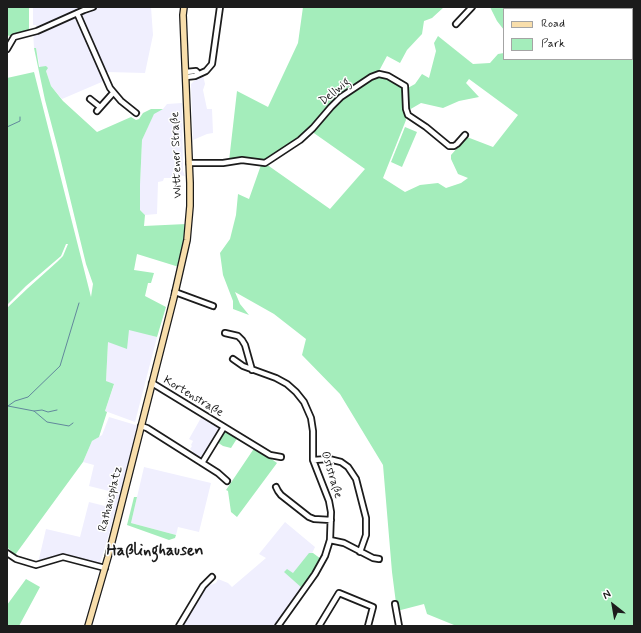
<!DOCTYPE html>
<html>
<head>
<meta charset="utf-8">
<style>
	body { margin:0 }
	#map { position:relative; width:641px; height:633px; overflow:hidden; background:#fff; font-family:Mynerve,sans-serif }
	canvas { display:block }
	.frame { position:absolute; inset:0; border:8px solid #1c1c1c; pointer-events:none }
	.legend { position:absolute; left:503px; top:8px; width:130px; height:52px; box-sizing:border-box; background:#fff; border:1px solid #a4a4a4; margin:0; padding:5px 7px; list-style:none; font-size:12px; color:#1c1c1c }
	.legend li { display:flex; align-items:center; gap:8px; height:20px }
	.legend b { width:20px; border:1px solid #a4a4a4 }
	.north { position:absolute; left:593px; top:585px; width:40px; height:40px; -webkit-text-stroke:3px #fff; paint-order:stroke; rotate:329deg; font-size:11px; font-weight:700; line-height:16px; text-align:center; color:#1c1c1c }
	.north::after { content:''; display:block; margin:auto; width:14px; height:18px; background:#1c1c1c; clip-path:polygon(50% 0,100% 100%,50% 72%,0 100%) }
</style>
</head>
<body>
<div id="map">
<canvas width="641" height="633"></canvas>
<div class="frame"></div>
<ul class="legend">
<li><b style="height:5px;background:#f8deab"></b>Road</li>
<li><b style="height:11px;background:#a4edbb"></b>Park</li>
</ul>
<div class="north">N</div>
</div>
<script>
const ctx = document.querySelector('canvas').getContext('2d');
ctx.lineJoin = 'round';
function paint(path, color) {
  ctx.fillStyle = color;
  ctx.fill(path, 'evenodd');
}
function shape(rows) {
  const path = new Path2D();
  for (const r of rows) {
    path.moveTo(r[0], r[1]);
    for (let i = 2; i < r.length; i += 2) path.lineTo(r[i], r[i + 1]);
  }
  return path;
}
function strokePath(path, color, width, dash) {
  ctx.strokeStyle = color;
  ctx.lineWidth = width;
  ctx.lineCap = dash ? 'butt' : 'round';
  ctx.setLineDash(dash || []);
  ctx.stroke(path);
}
function write(font, color, halo, rows, align = 'center') {
  ctx.font = font + ' Mynerve,sans-serif';
  ctx.lineWidth = 3;
  ctx.setLineDash([]);
  ctx.textBaseline = 'middle';
  ctx.strokeStyle = halo;
  ctx.fillStyle = color;
  for (const [text, x, y, turn = 0] of rows) {
    ctx.save();
    ctx.translate(x, y);
    ctx.rotate((+turn || 0) * Math.PI / 180);
    ctx.textAlign = isNaN(turn) ? turn : align;
    if (halo) ctx.strokeText(text, 0, 0);
    ctx.fillText(text, 0, 0);
    ctx.restore();
  }
}
paint(shape([
	[33,7,151,7,153,35,145,73,107,72,101,75,104,81,62,99,51,86,46,71,46,66,40,68,36,48,34,48,33,31,37,28,36,25,33,25],
	[203,75,205,84,203,90,207,109,212,109,213,133,207,134,193,140,191,84,194,81],
	[182,103,183,171,185,176,174,175,174,178,164,178,163,181,158,182,157,214,145,215,140,210,140,185,142,140,154,113,163,109,167,104],
	[129,329,157,337,135,422,105,411,114,385,106,381,108,342],
	[202,416,207,421,208,420,221,428,201,459,191,453,193,451,190,449,192,446,191,445,193,441,189,439],
	[109,417,139,426,127,472,100,564,64,555,38,563,46,529,80,537,89,502,105,506,109,491,89,486,94,465,83,462,92,441,102,435],
	[144,467,211,483,199,532,178,527,176,535,131,523],
	[285,522,315,547,307,564,315,571,274,626,182,626,205,587,216,583,218,579,228,583,232,587,266,558,259,554]
]), '#f0effe');
paint(shape([
	[7,7,29,7,29,30,28,31,12,37,7,35],
	[303,7,444,7,432,18,424,21,422,34,407,50,400,63,387,56,379,71,373,74,334,102,313,125,297,140,264,161,241,159,229,161,237,91,268,107,298,43],
	[490,7,634,7,634,626,453,626,454,625,427,614,424,604,397,611,392,572,383,465,340,394,302,355,306,339,274,314,235,292,240,304,249,315,233,309,233,301,223,275,220,253,230,239,236,215,238,194,249,199,261,165,266,164,330,209,365,169,311,131,337,102,379,74,387,76,402,86,406,120,383,178,405,192,420,185,438,183,446,188,461,183,468,178,458,174,451,159,451,155,467,137,493,147,518,115,469,79,466,83,479,97,459,101,443,108,421,103,409,110,406,89,415,84,422,74,429,78,436,51,434,43,438,36,473,64,490,63,498,54,504,53,504,59,632,59,632,9,504,9,504,30,497,21],
	[34,48,36,48,39,67,46,66,48,68,46,71,51,86,63,101,97,132,131,117,136,120,139,119,143,113,151,109,163,109,154,114,142,140,140,185,140,210,145,215,144,226,186,224,179,267,137,254,134,270,154,273,151,283,148,283,145,296,166,307,157,337,129,330,127,349,108,342,106,381,114,384,105,411,107,412,99,437,92,441,83,462,15,555,7,547,7,308,28,288,57,262,63,256,68,244,66,244,61,256,26,286,7,305,7,78,34,72,91,297,93,284,86,264,58,149,45,100],
	[405,127,417,132,402,167,391,162],
	[225,430,238,437,231,448,223,446,217,442],
	[255,447,277,463,237,517,231,512,228,491,226,490],
	[134,497,137,497,131,523,176,535,175,538,169,540,127,525],
	[309,553,313,553,321,559,302,588,284,572,287,569,293,573],
	[26,579,40,587,19,626,7,626,7,605]
]), '#a4edbb');
strokePath(shape([
	[7,127,20,121,20,117],
	[8,406,15,401,28,397,60,366,79,303],
	[7,407,8,406,34,411,47,422,69,426,73,423],
	[34,411,42,410,48,412,57,410]
]), '#62889c', 1);
const minor = shape([
	[77,13,110,88,121,101,136,113],
	[456,24,472,7],
	[7,49,14,37,37,31,84,10,93,7],
	[186,72,196,71,199,74],
	[186,77,195,76,206,71,212,64,220,7],
	[90,99,100,107],
	[97,111,113,93],
	[189,163,223,163,242,160,265,163,300,140,313,128,331,107,341,97,371,77,379,74,388,76,405,86,406,109,408,115,426,127,449,146,454,146,457,144,465,135],
	[175,292,213,306],
	[225,333,238,336,242,340,245,345,252,370],
	[233,359,243,366,276,378,287,384,296,392,304,402,311,418,313,431,313,460,329,501,331,512,330,540,325,556,315,574,278,626],
	[152,383,270,455,281,457],
	[141,426,147,428,218,473,227,481],
	[313,460,329,459,341,462,348,467,356,479,366,518,366,535,360,552],
	[202,463,224,427],
	[276,487,278,491,281,495,309,517,314,519,331,520],
	[330,540,344,543,373,558,379,559],
	[7,553,16,559,36,565,63,557,105,568],
	[395,604,399,626],
	[179,626,203,586,212,577],
	[319,626,339,593,373,607,368,626]
]);
const major = shape([
	[88,626,108,557,174,297,187,240,190,206,190,183,183,15,184,7]
]);
strokePath(minor, '#1c1c1c', 8);
strokePath(major, '#1c1c1c', 8);
strokePath(minor, '#fff', 4.5);
strokePath(major, '#f8deab', 5.5);
write('12px', '#1c1c1c', '#fff', [
	["Dellwig",335,92,-40],
	["Wittener Straße",177,155,-92],
	["Kortenstraße",193,397,31],
	["Oststraße",331,475,73],
	["Rathausplatz",111,499,-76]
]);
write('bold 16px', '#1c1c1c', '#fff', [
	["Haßlinghausen",155,552]
]);
</script>
</body>
</html>
